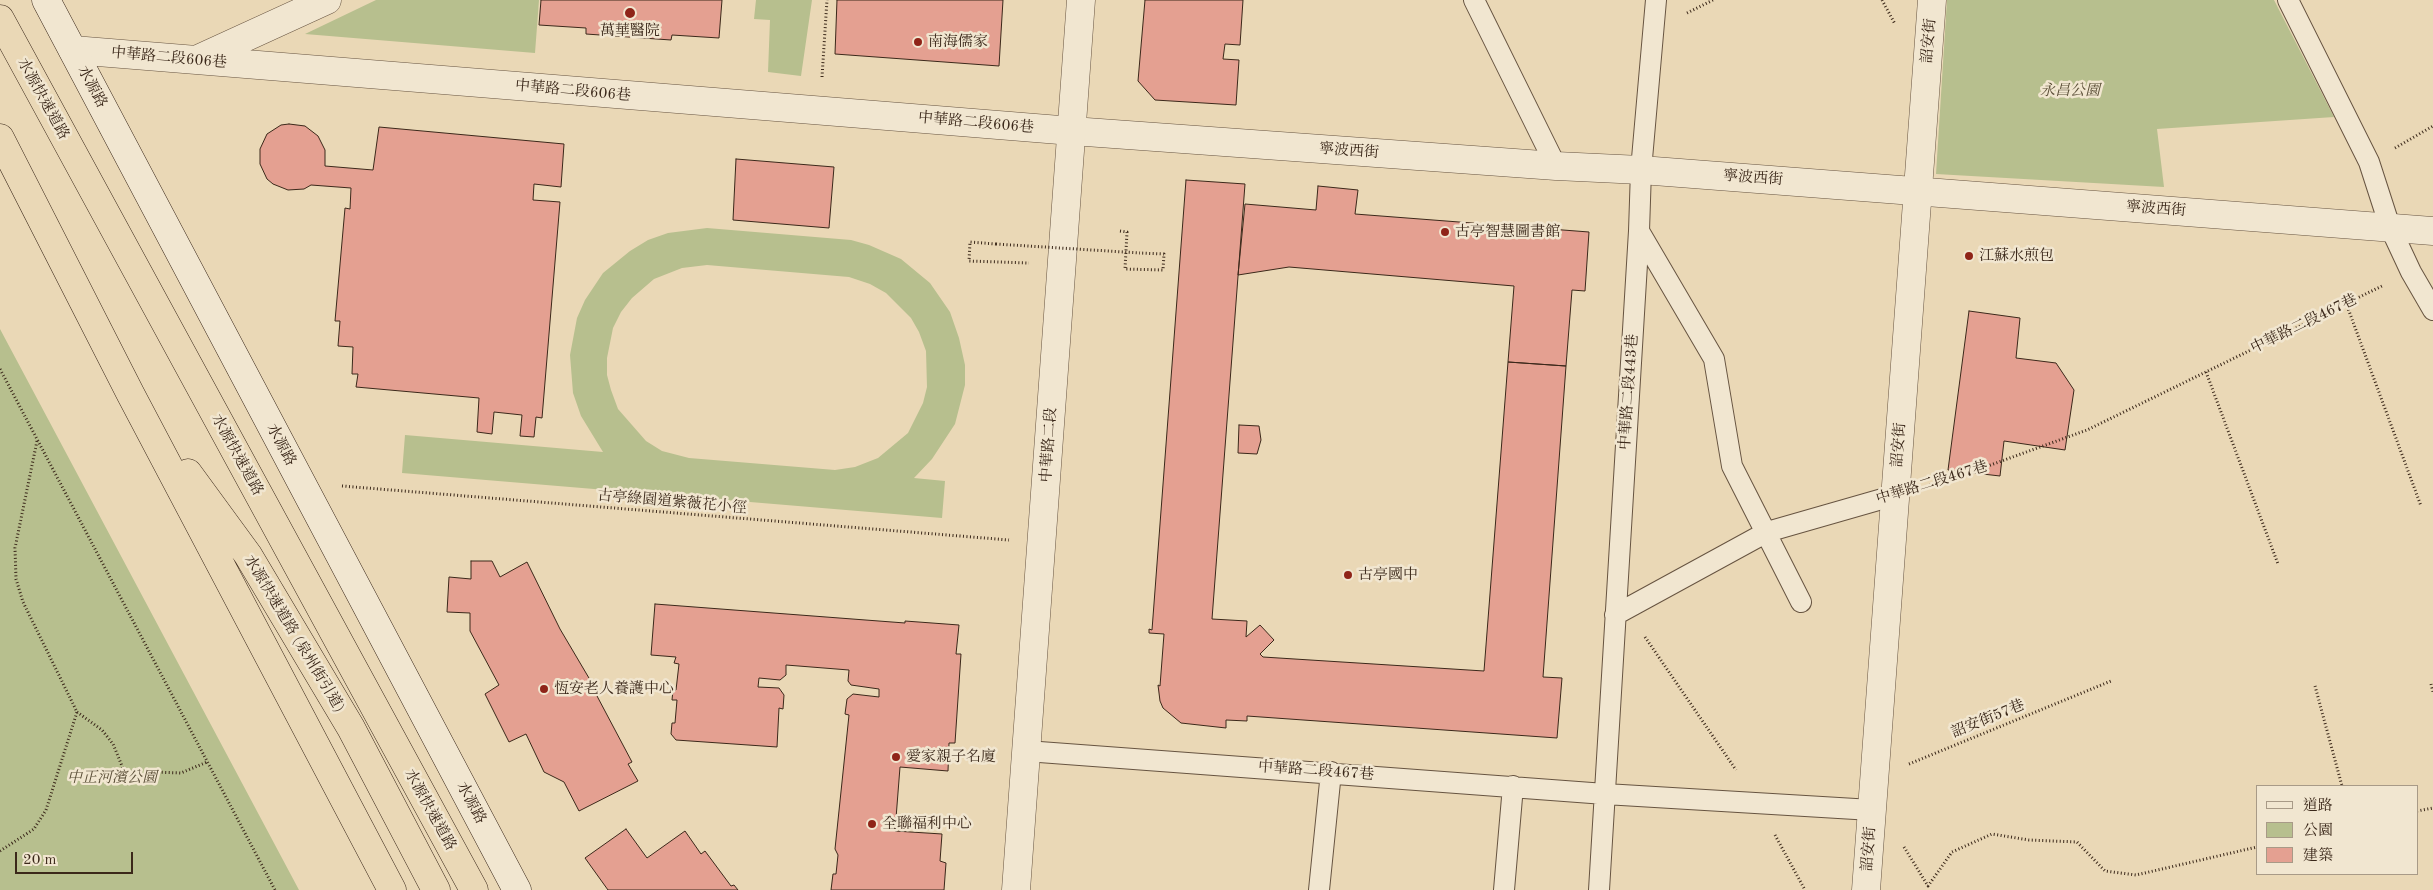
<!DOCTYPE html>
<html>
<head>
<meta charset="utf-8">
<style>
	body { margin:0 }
	#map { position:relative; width:2433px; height:890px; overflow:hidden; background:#ead8b6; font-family:"Old Standard TT","Noto Serif TC",serif }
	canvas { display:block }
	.legend { position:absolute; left:2256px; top:785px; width:162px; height:90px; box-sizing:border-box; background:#f1e6d0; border:1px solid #a89a87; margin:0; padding:6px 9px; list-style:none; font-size:15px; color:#3b281a }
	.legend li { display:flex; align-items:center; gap:10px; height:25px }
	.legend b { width:25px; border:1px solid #a89a87 }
	.scale { position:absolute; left:15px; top:852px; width:118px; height:22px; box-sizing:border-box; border:2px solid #3b281a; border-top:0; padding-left:6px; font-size:15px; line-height:18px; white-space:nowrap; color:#3b281a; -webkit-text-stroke:4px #f1e6d0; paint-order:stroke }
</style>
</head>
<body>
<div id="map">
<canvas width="2433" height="890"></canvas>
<ul class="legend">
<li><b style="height:6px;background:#f1e6d0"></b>道路</li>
<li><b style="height:14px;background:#b7bf8e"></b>公園</li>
<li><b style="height:14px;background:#e4a091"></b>建築</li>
</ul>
<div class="scale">20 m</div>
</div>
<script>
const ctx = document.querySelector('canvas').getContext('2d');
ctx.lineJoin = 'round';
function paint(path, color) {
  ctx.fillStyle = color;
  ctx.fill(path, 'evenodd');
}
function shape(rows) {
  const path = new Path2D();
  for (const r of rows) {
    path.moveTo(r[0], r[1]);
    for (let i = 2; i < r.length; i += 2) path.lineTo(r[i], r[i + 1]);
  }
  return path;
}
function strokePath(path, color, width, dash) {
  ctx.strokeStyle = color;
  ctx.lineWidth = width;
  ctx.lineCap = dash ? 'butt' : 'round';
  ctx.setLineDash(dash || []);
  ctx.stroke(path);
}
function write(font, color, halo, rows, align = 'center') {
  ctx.font = font + ' "Old Standard TT","Noto Serif TC",serif';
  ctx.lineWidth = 5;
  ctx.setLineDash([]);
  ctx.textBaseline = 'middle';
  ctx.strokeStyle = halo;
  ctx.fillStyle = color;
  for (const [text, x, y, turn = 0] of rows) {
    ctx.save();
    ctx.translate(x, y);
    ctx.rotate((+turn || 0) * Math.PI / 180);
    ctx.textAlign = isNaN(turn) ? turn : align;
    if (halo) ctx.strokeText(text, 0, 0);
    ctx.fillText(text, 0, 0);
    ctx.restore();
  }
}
paint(shape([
	[376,0,539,0,535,53,305,34],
	[756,0,812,0,801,76,768,72,770,20,754,19],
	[1947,0,2274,0,2334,117,2157,129,2164,187,1936,174],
	[707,228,851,240,869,245,901,259,930,283,950,312,959,338,965,365,965,385,955,424,932,459,914,478,945,481,942,518,402,473,405,435,603,452,581,416,573,393,570,355,577,318,585,300,603,273,630,251,648,240,668,233],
	[707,265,849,277,870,284,886,293,911,318,919,332,926,351,927,387,923,403,908,433,878,458,855,467,835,470,689,458,662,451,646,441,618,409,611,390,607,375,607,358,613,328,621,312,632,298,654,279,682,268],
	[0,329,299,890,0,890]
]), '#b7bf8e');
const building = shape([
	[541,0,722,0,719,38,672,35,671,40,586,34,586,28,539,25,541,0],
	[837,0,1003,0,999,66,835,54,837,0],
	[1145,0,1243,0,1240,45,1225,44,1223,59,1239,60,1236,105,1155,100,1138,81,1145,0],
	[289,124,305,126,318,136,325,150,325,166,373,170,379,127,564,144,561,187,534,184,533,200,560,202,542,418,536,417,534,437,520,436,522,415,494,412,492,434,477,432,479,398,356,387,358,374,352,374,353,347,338,346,340,321,335,321,345,208,350,209,351,188,311,185,304,189,288,190,273,184,267,179,260,164,260,149,267,134,281,125,289,124],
	[736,159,834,167,829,228,733,220,736,159],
	[1186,180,1245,184,1212,619,1247,621,1246,637,1260,625,1274,640,1260,654,1263,657,1484,671,1508,362,1566,366,1543,677,1562,678,1557,738,1247,716,1247,721,1226,720,1226,728,1181,723,1163,708,1160,701,1158,685,1160,686,1164,634,1149,633,1149,629,1152,630,1186,180],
	[1318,186,1358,190,1355,214,1589,232,1585,291,1572,290,1566,366,1508,362,1514,286,1289,267,1238,275,1245,204,1316,210,1318,186],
	[1969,311,2020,318,2016,358,2056,363,2074,390,2065,450,2004,441,2000,476,1948,470,1969,311],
	[1239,425,1259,426,1261,440,1257,454,1238,453,1239,425],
	[471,561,492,561,500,577,527,562,560,629,599,695,597,696,632,762,628,764,638,781,579,811,564,782,544,772,526,734,509,742,485,694,499,685,470,631,470,613,447,612,449,577,471,579,471,561],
	[655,604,905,623,905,621,959,625,956,654,961,654,955,743,949,743,948,771,900,767,895,831,942,834,940,861,946,863,944,890,831,890,833,874,836,874,838,855,835,849,849,715,845,714,847,699,853,694,879,697,879,689,851,685,848,681,849,670,786,665,786,675,780,680,759,678,758,687,779,688,784,695,783,709,779,708,777,747,676,740,671,734,672,723,675,723,677,700,672,700,673,690,676,690,679,664,674,663,676,657,651,655,655,604],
	[626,829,647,858,685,831,701,854,705,851,731,886,734,885,738,890,608,890,585,858,626,829]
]);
paint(building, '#e4a091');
strokePath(building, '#3b281a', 1);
const service = shape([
	[1474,0,1556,166],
	[2288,0,2369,162,2390,227,2411,272,2433,310],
	[1639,231,1714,359,1732,466,1801,602],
	[1615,615,1767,532,1896,495],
	[1026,751,1605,794,1872,810],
	[1319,890,1331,772],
	[1504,890,1513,786],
	[1599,890,1639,231,1641,170,1656,0]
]);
const minor = shape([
	[73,50,1072,131,1556,166,1641,170,2433,231],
	[196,60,327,0],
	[1866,890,1932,0]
]);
const tertiary = shape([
	[1016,890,1081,0]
]);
const secondary = shape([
	[46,0,517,890]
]);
const trunk = shape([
	[0,19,474,890],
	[0,138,130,393,392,890],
	[188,473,248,555,351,728,436,890]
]);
strokePath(service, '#675441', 22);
strokePath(minor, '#675441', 29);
strokePath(tertiary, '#675441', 29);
strokePath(secondary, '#3b281a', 29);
strokePath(trunk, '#3b281a', 29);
strokePath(shape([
	[1882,0,1895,24],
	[1687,13,1713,0],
	[822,77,827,0],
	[2395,148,2433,126],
	[1120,231,1127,232,1125,269,1163,270,1164,254,1140,253],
	[996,244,970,242,969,261,1029,263],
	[2346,303,2421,506],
	[0,369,275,890],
	[2206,372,2278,564],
	[1930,485,1963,475,2087,430,2384,285],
	[342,486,1009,540],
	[1645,637,1736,770],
	[2431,684,2433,692],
	[2315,686,2342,786],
	[77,712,102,730,113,744,124,771,181,773,207,762],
	[1909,764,2111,681],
	[2417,811,2433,808],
	[1775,835,1805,890],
	[1904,847,1928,886,1952,852,1992,834,2029,840,2077,842,2105,871,2136,875,2257,847],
	[0,851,34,829,46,810,77,712,23,602,16,579,15,548,37,441]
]), '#3b281a', 3, [1, 2.5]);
strokePath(service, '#f1e6d0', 20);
strokePath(minor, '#f1e6d0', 28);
strokePath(tertiary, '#f1e6d0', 28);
strokePath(secondary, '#f1e6d0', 28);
strokePath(trunk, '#ead8b6', 28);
strokePath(shape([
	[996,244,1140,253]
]), '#3b281a', 3, [1, 2.5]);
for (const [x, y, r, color] of [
	[630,13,6,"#8f2418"],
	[918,42,5,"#8f2418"],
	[1445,232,5,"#8f2418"],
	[1969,256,5,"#8f2418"],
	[1348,575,5,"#8f2418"],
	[544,689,5,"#8f2418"],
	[896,757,5,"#8f2418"],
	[872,824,5,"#8f2418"]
]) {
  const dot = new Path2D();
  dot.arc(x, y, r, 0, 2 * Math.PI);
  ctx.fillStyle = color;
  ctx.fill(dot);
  strokePath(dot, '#f1e6d0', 2);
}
write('15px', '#3b281a', '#f1e6d0', [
	["萬華醫院",630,31,"center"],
	["南海儒家",928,42],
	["古亭智慧圖書館",1455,232],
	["江蘇水煎包",1979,256],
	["古亭國中",1358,575],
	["恆安老人養護中心",554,689],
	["愛家親子名廈",906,757],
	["全聯福利中心",882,824]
], 'left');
write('15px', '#3b281a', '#f1e6d0', [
	["詔安街",1929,41,-85],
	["中華路二段606巷",169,58,5],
	["水源路",92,87,62],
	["中華路二段606巷",573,91,5],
	["水源快速道路",43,99,61],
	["中華路二段606巷",976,123,5],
	["寧波西街",1349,151,4],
	["寧波西街",1753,178,4],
	["寧波西街",2156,209,4],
	["中華路二段467巷",2304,324,-26],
	["中華路二段443巷",1629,392,-86],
	["水源路",281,445,62],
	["中華路二段",1049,445,-86],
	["詔安街",1899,445,-86],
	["水源快速道路",237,455,61],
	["中華路二段467巷",1932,483,-17],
	["古亭綠園道紫薇花小徑",672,502,5],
	["水源快速道路 (泉州街引道)",294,634,59],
	["詔安街57巷",1988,719,-22],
	["中華路二段467巷",1316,771,4],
	["水源路",471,803,62],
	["水源快速道路",430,810,61],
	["詔安街",1869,849,-86]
]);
write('italic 15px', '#5a4e37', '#f1e6d0', [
	["永昌公園",2070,91],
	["中正河濱公園",112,778]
]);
</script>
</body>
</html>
